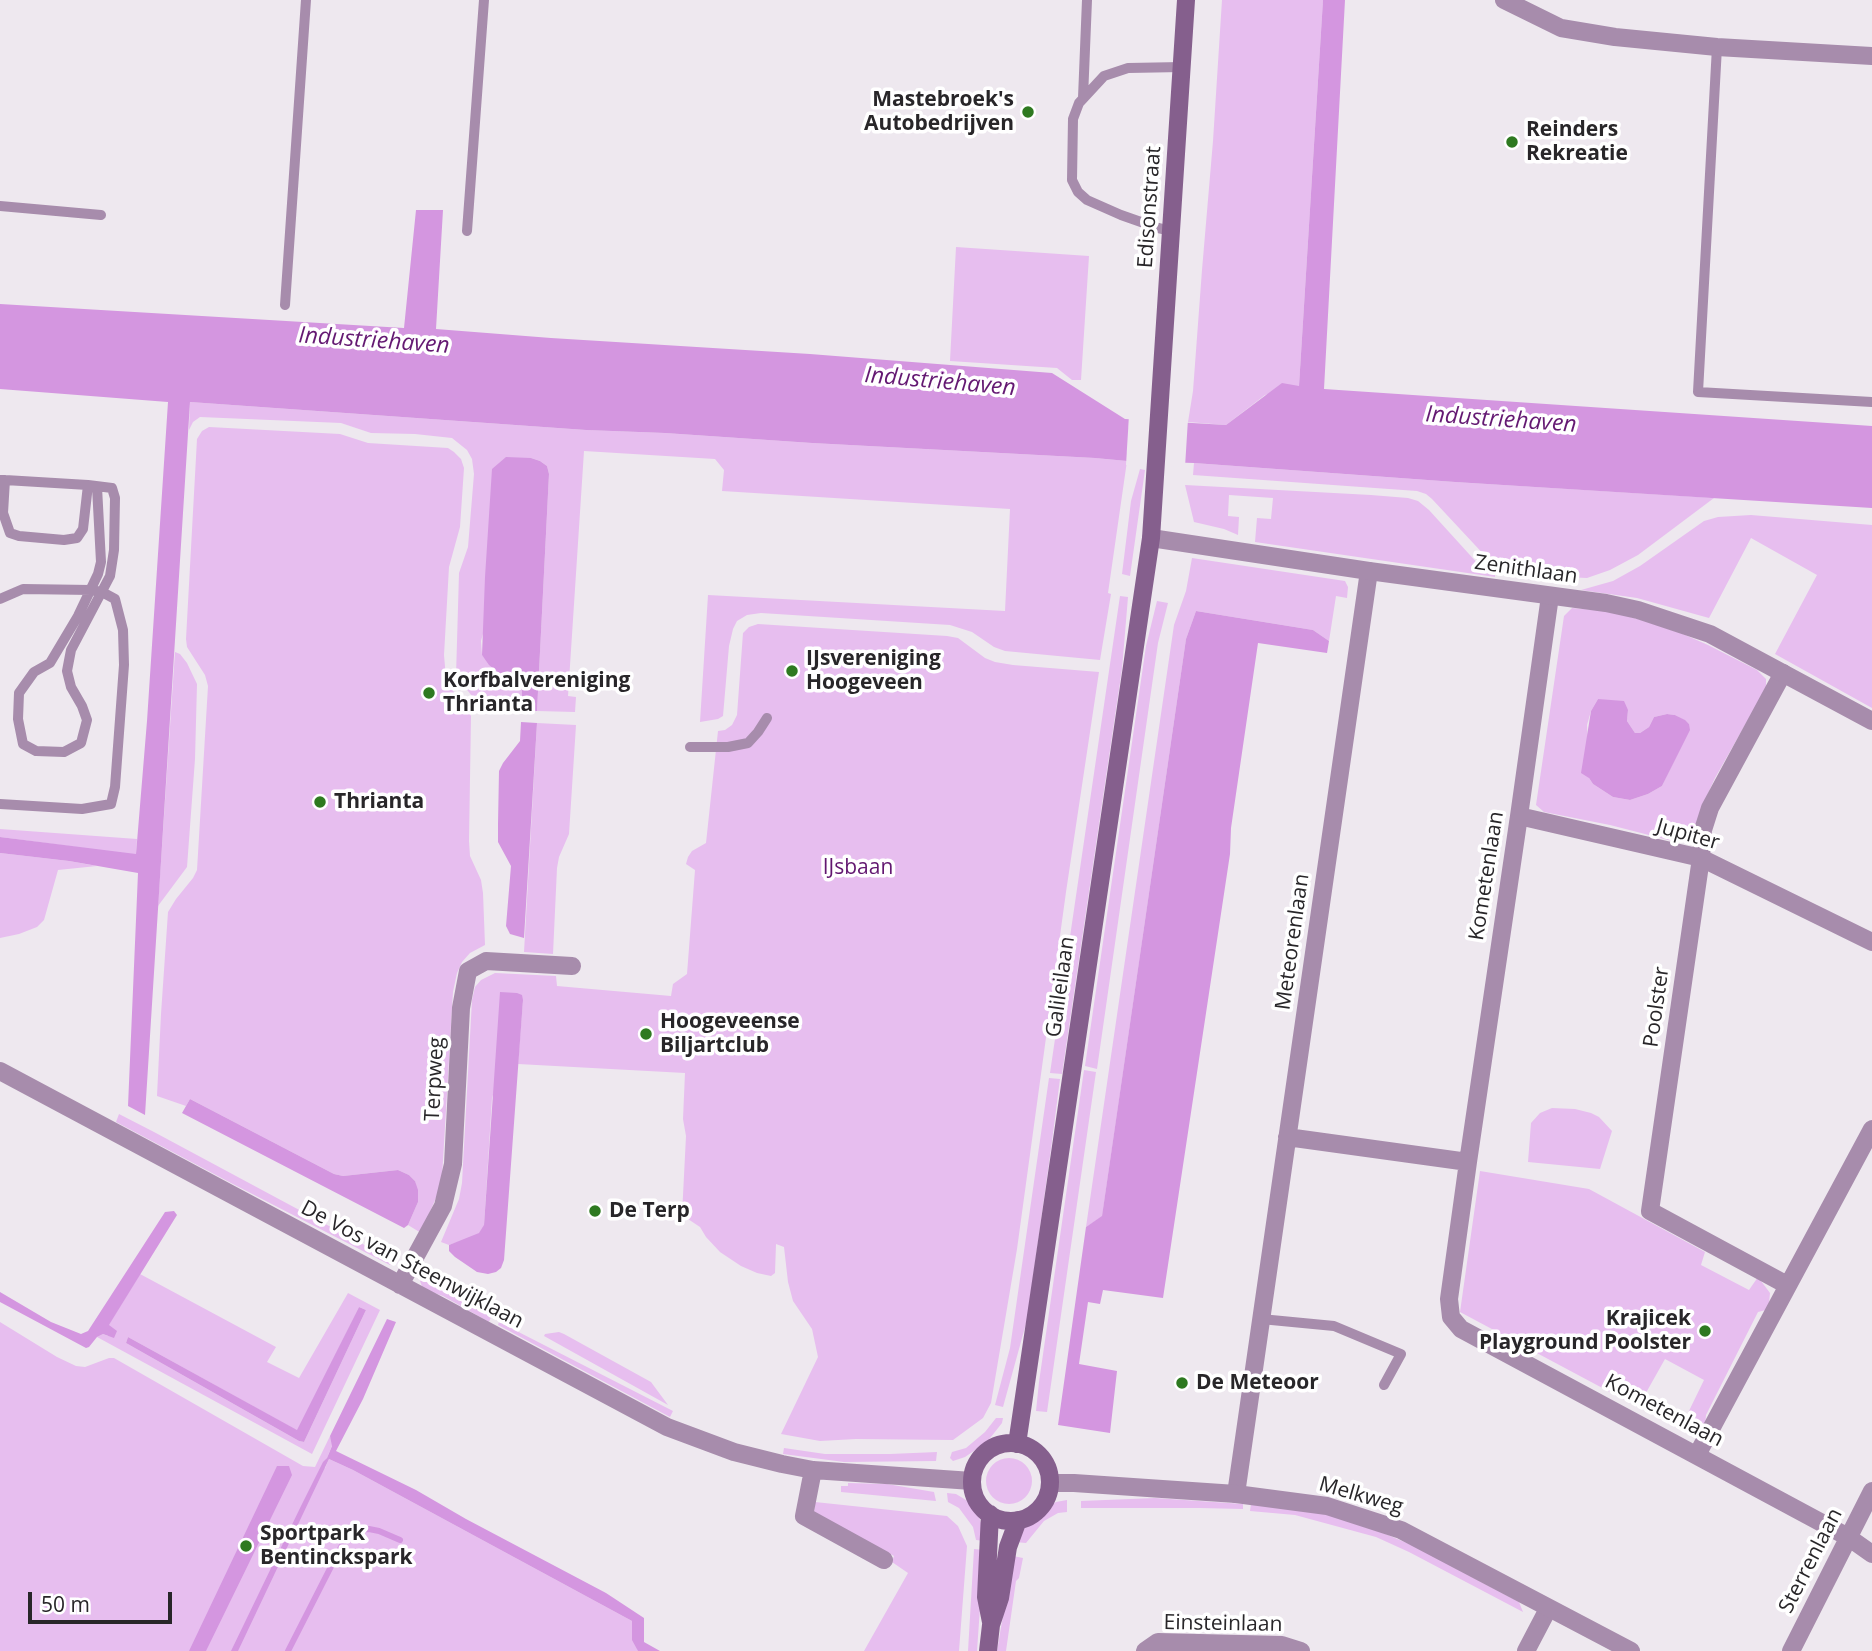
<!DOCTYPE html>
<html>
<head>
<meta charset="utf-8">
<style>
	body { margin:0 }
	#map { position:relative; width:1872px; height:1651px; overflow:hidden; background:#eee8ef; font-family:"Open Sans",sans-serif }
	canvas { display:block }
	.scale { position:absolute; left:28px; top:1592px; width:144px; height:32px; box-sizing:border-box; border:4px solid #282629; border-top:0; padding-left:9px; font-size:21px; line-height:24px; white-space:nowrap; color:#282629; -webkit-text-stroke:5px #fff; paint-order:stroke }
</style>
</head>
<body>
<div id="map">
<canvas width="1872" height="1651"></canvas>
<div class="scale">50 m</div>
</div>
<script>
const ctx = document.querySelector('canvas').getContext('2d');
ctx.lineJoin = 'round';
function paint(path, color) {
  ctx.fillStyle = color;
  ctx.fill(path, 'evenodd');
}
function shape(rows) {
  const path = new Path2D();
  for (const r of rows) {
    if (r.length === 3) {
      path.moveTo(r[0] + r[2], r[1]);
      path.arc(r[0], r[1], r[2], 0, 2 * Math.PI);
      continue;
    }
    path.moveTo(r[0], r[1]);
    for (let i = 2; i < r.length; i += 2) path.lineTo(r[i], r[i + 1]);
  }
  return path;
}
function strokePath(path, color, width, dash) {
  ctx.strokeStyle = color;
  ctx.lineWidth = width;
  ctx.lineCap = dash ? 'butt' : 'round';
  ctx.setLineDash(dash || []);
  ctx.stroke(path);
}
function write(font, color, halo, rows, align = 'center') {
  ctx.font = font + ' "Open Sans",sans-serif';
  ctx.lineWidth = 7;
  ctx.setLineDash([]);
  ctx.textBaseline = 'middle';
  ctx.strokeStyle = halo;
  ctx.fillStyle = color;
  for (const [text, x, y, turn = 0] of rows) {
    ctx.save();
    ctx.translate(x, y);
    ctx.rotate((+turn || 0) * Math.PI / 180);
    ctx.textAlign = isNaN(turn) ? turn : align;
    if (halo) ctx.strokeText(text, 0, 0);
    ctx.fillText(text, 0, 0);
    ctx.restore();
  }
}
paint(shape([
	[1222,0,1323,0,1299,386,1265,395,1226,425,1188,422,1193,391,1202,270,1213,141],
	[956,247,1089,256,1081,380,1072,380,1057,368,950,361],
	[190,402,586,430,665,433,812,443,1095,458,1127,461,1108,593,1111,594,1100,660,1005,651,994,647,972,632,950,625,761,613,747,615,737,621,733,629,729,646,723,716,718,719,700,722,708,595,1005,611,1010,509,722,491,724,470,715,459,584,451,568,696,576,697,575,712,537,711,549,474,547,466,540,461,531,458,481,641,482,655,502,675,522,689,521,711,499,709,487,705,472,696,456,676,459,573,468,547,474,474,472,459,467,450,452,438,415,434,371,433,341,423,200,417,193,422,189,430],
	[209,427,340,434,368,443,448,448,454,452,461,459,464,468,460,527,449,567,444,655,446,678,456,696,463,703,471,716,469,841,470,856,481,880,483,893,485,945,470,953,462,962,457,973,453,992,442,1177,438,1193,421,1233,408,1225,418,1202,415,1181,409,1175,398,1170,343,1176,334,1174,190,1099,186,1106,157,1096,161,1014,168,912,176,899,193,878,197,870,208,686,205,675,187,647,186,639,197,439,202,431],
	[1194,463,1455,482,1714,498,1638,555,1610,570,1587,578,1566,577,1508,571,1488,559,1432,499,1426,494,1417,491,1193,475],
	[1140,469,1145,470,1130,576,1122,574,1131,501],
	[1185,485,1371,495,1408,498,1418,501,1429,510,1479,565,1495,574,1495,577,1255,542,1257,518,1271,519,1273,498,1229,495,1228,516,1239,517,1238,535,1224,529,1194,522],
	[1751,515,1872,525,1872,708,1775,654,1817,575,1751,538,1709,618,1637,598,1581,590,1613,581,1640,566,1704,521,1718,517],
	[1192,558,1345,581,1348,587,1347,598,1336,596,1329,641,1313,630,1196,611,1186,639,1102,1217,1086,1227,1174,625,1186,591],
	[1120,596,1128,597,1122,669,1062,1074,1050,1073],
	[1157,601,1168,603,1158,643,1097,1069,1085,1066,1146,646],
	[1572,608,1609,611,1667,627,1708,645,1757,670,1766,679,1766,688,1715,778,1701,809,1694,831,1684,841,1676,842,1610,825,1544,812,1536,805,1564,616],
	[1598,699,1628,710,1627,721,1635,733,1640,733,1649,727,1654,717,1667,714,1675,715,1684,720,1689,724,1685,738,1662,786,1648,794,1630,800,1613,797,1593,784,1589,778,1587,725,1591,711],
	[758,624,947,636,958,638,985,658,995,662,1013,665,1099,672,1066,892,1017,1249,991,1403,983,1418,953,1440,856,1439,820,1441,781,1434,818,1357,812,1329,793,1301,788,1282,784,1247,776,1244,775,1273,771,1276,757,1273,741,1266,720,1252,706,1237,700,1227,682,1215,686,1136,683,1119,685,1073,518,1064,523,1000,492,1098,484,1226,480,1233,470,1238,449,1245,441,1242,459,1199,462,1183,472,1000,475,987,481,980,495,973,556,976,557,986,671,996,673,984,687,974,695,870,686,864,688,857,692,851,706,843,718,731,725,730,732,725,737,715,743,633,749,627],
	[175,652,180,654,187,663,197,684,195,759,187,867,158,906],
	[537,723,576,725,569,834,559,857,557,868,553,954,524,952],
	[0,829,137,839,136,855,0,837],
	[0,853,69,861,97,866,58,870,44,920,37,927,19,934,0,938],
	[1084,1070,1096,1072,1047,1412,1036,1411,1039,1382],
	[1049,1078,1060,1079,1051,1149,1027,1320,1003,1407,995,1405,1010,1348],
	[1552,1108,1575,1109,1591,1113,1599,1117,1612,1131,1600,1169,1528,1162,1531,1123,1540,1113],
	[119,1114,154,1132,398,1263,390,1265,231,1183,116,1122],
	[1480,1171,1589,1189,1705,1252,1701,1265,1749,1290,1758,1277,1770,1293,1769,1303,1766,1310,1758,1312,1706,1415,1705,1426,1687,1415,1704,1380,1665,1359,1638,1407,1460,1312],
	[140,1274,276,1347,267,1362,299,1378,348,1293,380,1310,312,1454,97,1337,103,1334,108,1336,108,1326],
	[359,1307,366,1310,304,1442,299,1441,126,1343,128,1337,298,1431],
	[422,1276,468,1301,491,1317,489,1322,443,1296,423,1289,420,1281],
	[0,1322,57,1357,76,1366,85,1367,109,1358,114,1358,303,1466,315,1467,330,1436,333,1443,327,1458,322,1467,325,1468,329,1459,353,1470,632,1621,638,1651,0,1651],
	[499,1322,673,1411,670,1417,498,1325],
	[559,1332,564,1334,651,1382,668,1405,544,1336,545,1334],
	[996,1418,1003,1418,1002,1423,987,1442,965,1457,953,1461,950,1458,952,1452,966,1448,985,1432],
	[784,1448,825,1454,890,1454,937,1452,936,1461,844,1462,783,1454],
	[1009,1481,23],
	[848,1483,887,1484,934,1492,936,1501,841,1492,841,1486,848,1486],
	[947,1493,956,1494,966,1500,972,1508,979,1517,983,1529,984,1541,976,1540,973,1527,959,1508,948,1502],
	[1155,1498,1243,1504,1243,1509,1200,1508,1081,1508,1081,1501],
	[1067,1500,1067,1512,1058,1513,1044,1521,1026,1543,1015,1542,1025,1524,1056,1502],
	[815,1502,947,1516,958,1526,967,1546,959,1651,864,1651,908,1573,892,1562,894,1556,814,1512],
	[1251,1504,1289,1507,1338,1517,1381,1532,1414,1546,1519,1602,1523,1612,1409,1552,1376,1537,1295,1515,1250,1511],
	[974,1549,984,1550,977,1651,968,1651],
	[1013,1556,1023,1558,1019,1578,1016,1581,1006,1651,997,1651]
]), '#e7beef');
paint(shape([
	[1323,0,1345,0,1324,389,1872,426,1872,508,1455,482,1194,463,1127,461,1095,458,812,443,665,433,586,430,190,402,145,1115,128,1106,138,873,69,861,0,853,0,837,136,854,147,721,168,402,0,389,0,304,404,328,416,210,443,210,436,329,551,338,810,354,1052,373,1125,419,1226,425,1282,383,1299,386],
	[506,457,531,458,540,461,547,466,549,474,537,711,521,711,522,689,502,675,489,665,482,655,485,577,492,469],
	[1196,611,1313,630,1329,641,1327,653,1258,643,1231,828,1230,854,1163,1298,1103,1290,1100,1304,1088,1302,1079,1364,1117,1371,1110,1433,1058,1425,1086,1227,1102,1216,1186,639],
	[1598,699,1624,701,1628,710,1627,721,1635,733,1640,733,1649,727,1654,717,1667,714,1675,715,1685,720,1689,724,1690,730,1662,786,1648,794,1630,800,1613,797,1593,784,1589,778,1581,773,1591,711],
	[521,722,537,723,524,938,510,934,506,926,511,866,498,842,498,824,499,771,503,763,520,741],
	[500,992,517,993,522,995,523,1000,504,1260,501,1268,496,1272,488,1274,477,1272,455,1257,449,1251,449,1245,479,1233,484,1225],
	[190,1099,334,1174,343,1176,398,1170,409,1175,415,1181,418,1190,418,1202,408,1225,404,1228,182,1113],
	[174,1211,177,1215,109,1325,117,1331,114,1338,103,1334,97,1337,89,1347,86,1348,0,1302,0,1292,51,1322,81,1334,88,1331,165,1212],
	[359,1307,366,1310,304,1442,299,1441,126,1343,128,1337,297,1430],
	[387,1319,396,1322,363,1399,336,1451,416,1490,466,1519,606,1593,644,1618,644,1642,660,1651,638,1651,632,1640,632,1621,353,1470,329,1459,238,1651,231,1651,301,1506,323,1462,327,1458,332,1446,330,1436],
	[277,1466,289,1466,292,1475,206,1651,189,1651]
]), '#d496e0');
paint(shape([
	[1129,415,1188,419,1185,467,1126,465]
]), '#eee8ef');
strokePath(shape([
	[288,1651,343,1543,350,1534,358,1530,369,1529,379,1531,400,1540]
]), '#d496e0', 6);
strokePath(shape([
	[1717,47,1698,392,1872,402],
	[1083,98,1087,0],
	[0,206,101,215],
	[467,231,484,0],
	[1172,231,1158,228,1121,215,1087,200,1078,192,1072,180,1073,119,1079,103,1104,76,1128,68,1182,67],
	[285,305,306,0],
	[0,480,5,480,88,485,83,529,77,538,64,540,19,536,10,533,3,513,5,480],
	[88,485,112,488,115,498,114,550,110,576,71,650,67,671,71,687,82,706,87,720,81,743,64,752,36,751,23,744,18,719,19,693,34,672,50,663,78,616,98,574,101,562,97,487],
	[0,599,23,589,91,590,102,592,115,599,123,630,124,665,115,787,111,804,82,809,0,804],
	[690,747,728,747,748,743,758,732,767,718],
	[1261,1319,1334,1326,1401,1354,1384,1385]
]), '#a78cac', 10);
strokePath(shape([
	[1550,596,1519,816,1468,1162,1449,1299,1451,1317,1461,1329,1848,1537,1872,1554],
	[1783,673,1710,808,1703,830,1701,858,1650,1211,1787,1285],
	[1519,816,1701,858,1872,942],
	[0,1071,667,1427,734,1452,782,1464,813,1470,972,1481],
	[1287,1137,1468,1162],
	[400,1285,443,1206,453,1164,461,1008,468,971,486,961,572,966],
	[1697,1455,1872,1129],
	[813,1470,804,1516,884,1560],
	[1236,1494,1369,571],
	[1145,1651,1158,1642,1282,1645,1301,1651],
	[1526,1651,1548,1609],
	[1791,1651,1872,1491]
]), '#a78cac', 18);
strokePath(shape([
	[1504,0,1561,28,1615,37,1717,47,1872,56],
	[1151,538,1369,571,1606,603,1638,610,1710,634,1872,721],
	[1050,1483,1074,1483,1236,1494,1327,1506,1401,1530,1631,1651]
]), '#a78cac', 18);
strokePath(shape([
	[1011,1482,39],
	[1017,1444,1151,538,1186,0],
	[990,1514,986,1597,991,1622],
	[988,1651,991,1625,1000,1598,1008,1547,1018,1520]
]), '#855f8d', 18);
for (const [x, y, r, color] of [
	[1028,112,7,"#2e7920"],
	[1512,142,7,"#2e7920"],
	[792,671,7,"#2e7920"],
	[429,693,7,"#2e7920"],
	[320,802,7,"#2e7920"],
	[646,1034,7,"#2e7920"],
	[595,1211,7,"#2e7920"],
	[1705,1331,7,"#2e7920"],
	[1182,1383,7,"#2e7920"],
	[246,1546,7,"#2e7920"]
]) {
  const dot = new Path2D();
  dot.arc(x, y, r, 0, 2 * Math.PI);
  ctx.fillStyle = color;
  ctx.fill(dot);
  strokePath(dot, '#fff', 2.5);
}
write('bold 21px', '#282629', '#fff', [
	["Mastebroek's",1014,100,"right"],
	["Autobedrijven",1014,124,"right"],
	["Reinders",1526,130],
	["Rekreatie",1526,154],
	["IJsvereniging",806,659],
	["Hoogeveen",806,683],
	["Korfbalvereniging",443,681],
	["Thrianta",443,705],
	["Thrianta",334,802],
	["Hoogeveense",660,1022],
	["Biljartclub",660,1046],
	["De Terp",609,1211],
	["Krajicek",1691,1319,"right"],
	["Playground Poolster",1691,1343,"right"],
	["De Meteoor",1196,1383],
	["Sportpark",260,1534],
	["Bentinckspark",260,1558]
], 'left');
write('21px', '#282629', '#fff', [
	["Edisonstraat",1150,207,-86],
	["Zenithlaan",1526,570,8],
	["Jupiter",1688,835,16],
	["Kometenlaan",1487,876,-81],
	["Meteorenlaan",1293,942,-82],
	["Galileilaan",1061,987,-82],
	["Poolster",1657,1007,-82],
	["Terpweg",435,1079,-87],
	["De Vos van Steenwijklaan",412,1265,28],
	["Kometenlaan",1664,1411,28],
	["Melkweg",1361,1496,16],
	["Sterrenlaan",1811,1561,-63],
	["Einsteinlaan",1223,1624,1]
]);
write('21px', '#621770', '#fff', [
	["IJsbaan",858,868]
]);
write('italic 23px', '#641972', '#fff', [
	["Industriehaven",374,341,4],
	["Industriehaven",940,382,5],
	["Industriehaven",1501,420,4]
]);
</script>
</body>
</html>
